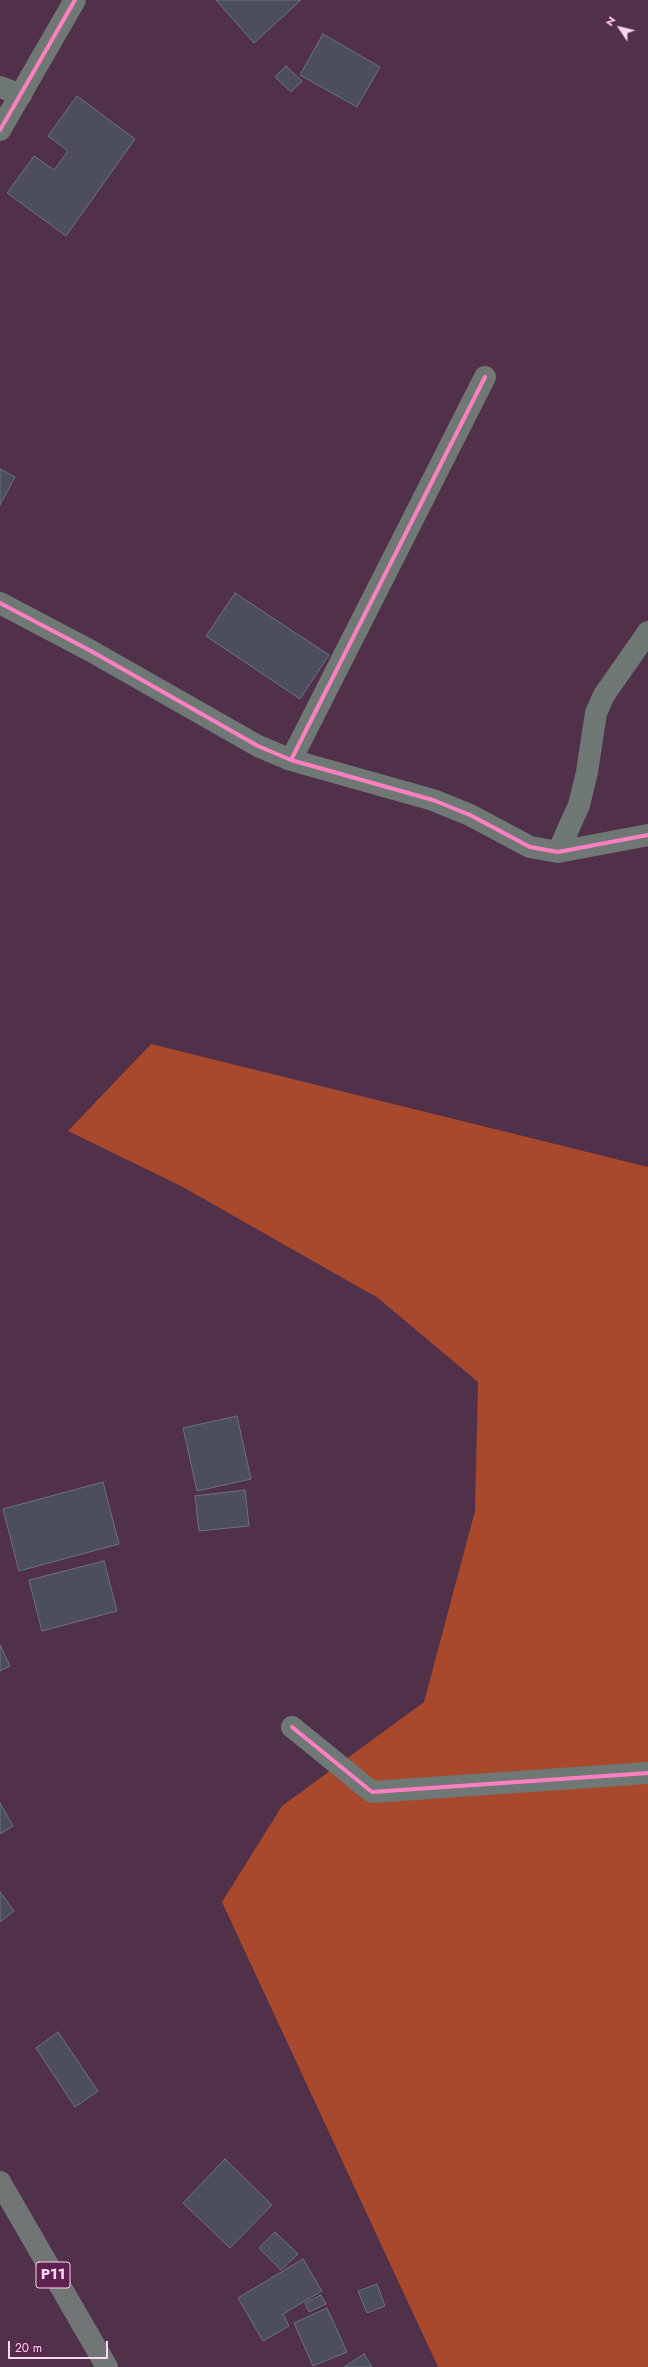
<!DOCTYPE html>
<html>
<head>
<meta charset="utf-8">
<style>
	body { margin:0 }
	#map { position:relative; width:648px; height:2367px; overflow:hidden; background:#513049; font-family:Jost,sans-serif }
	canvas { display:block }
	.north { position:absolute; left:600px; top:8px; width:40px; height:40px; -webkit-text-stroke:3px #5f2250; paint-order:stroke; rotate:305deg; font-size:11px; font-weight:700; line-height:16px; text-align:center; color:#fcd6f0 }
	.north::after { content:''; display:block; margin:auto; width:14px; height:18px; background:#fcd6f0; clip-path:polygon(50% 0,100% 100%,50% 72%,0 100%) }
	.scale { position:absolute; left:8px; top:2341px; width:100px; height:18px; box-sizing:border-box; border:2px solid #fcd6f0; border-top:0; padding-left:5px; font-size:12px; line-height:14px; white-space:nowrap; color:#fcd6f0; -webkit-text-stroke:3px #5f2250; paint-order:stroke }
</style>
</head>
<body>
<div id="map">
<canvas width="648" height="2367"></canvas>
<div class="north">N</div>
<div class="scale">20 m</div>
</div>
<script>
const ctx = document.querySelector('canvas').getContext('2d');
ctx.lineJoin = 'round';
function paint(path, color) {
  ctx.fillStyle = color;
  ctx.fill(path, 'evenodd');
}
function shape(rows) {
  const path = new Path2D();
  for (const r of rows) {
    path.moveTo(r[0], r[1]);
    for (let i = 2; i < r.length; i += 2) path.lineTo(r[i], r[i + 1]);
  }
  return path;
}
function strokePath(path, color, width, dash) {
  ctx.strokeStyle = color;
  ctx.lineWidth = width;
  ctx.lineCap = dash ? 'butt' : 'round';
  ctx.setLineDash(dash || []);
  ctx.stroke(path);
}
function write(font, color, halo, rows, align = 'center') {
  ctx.font = font + ' Jost,sans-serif';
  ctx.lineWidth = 3.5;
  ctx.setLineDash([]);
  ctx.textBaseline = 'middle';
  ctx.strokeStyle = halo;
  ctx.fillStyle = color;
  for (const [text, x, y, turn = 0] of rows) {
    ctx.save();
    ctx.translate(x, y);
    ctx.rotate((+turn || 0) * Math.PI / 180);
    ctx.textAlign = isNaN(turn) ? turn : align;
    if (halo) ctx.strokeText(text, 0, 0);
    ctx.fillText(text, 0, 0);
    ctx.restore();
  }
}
paint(shape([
	[151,1044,648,1167,648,2367,438,2367,222,1902,282,1806,424,1702,475,1511,478,1382,378,1298,181,1186,68,1131]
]), '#a8482c');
const building = shape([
	[216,0,301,0,254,43,216,0],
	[323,34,380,67,357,107,300,75,323,34],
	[286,66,302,81,291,92,275,77,286,66],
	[77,96,135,139,66,236,7,193,34,156,54,170,68,151,48,136,77,96],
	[0,469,15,477,0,505,0,469],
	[235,593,329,655,300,699,206,636,235,593],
	[237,1416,251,1479,197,1491,183,1428,237,1416],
	[103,1482,119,1544,19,1571,3,1509,103,1482],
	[245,1490,249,1526,199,1531,195,1496,245,1490],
	[104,1561,117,1611,42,1631,29,1580,104,1561],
	[0,1645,10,1666,0,1671,0,1645],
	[0,1803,13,1826,0,1834,0,1803],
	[0,1892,14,1911,0,1922,0,1892],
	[58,2032,98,2091,75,2107,36,2048,58,2032],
	[225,2159,272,2205,230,2248,183,2203,225,2159],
	[275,2232,298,2254,281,2270,259,2248,275,2232],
	[303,2259,322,2291,283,2314,289,2326,263,2341,238,2298,303,2259],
	[377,2284,385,2306,367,2313,358,2291,377,2284],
	[321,2295,326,2304,309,2312,305,2303,321,2295],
	[327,2308,347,2352,313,2366,294,2323,327,2308],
	[364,2354,372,2367,344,2367,364,2354]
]);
paint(building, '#4c4d5d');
strokePath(building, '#6c7283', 1);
strokePath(shape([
	[0,87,21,95],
	[0,603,91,651,258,746,291,760,433,800,470,815,530,847,558,852,648,835],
	[291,760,485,377],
	[558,852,579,805,587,772,596,713,604,695,648,632],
	[292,1727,372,1792,648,1773]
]), '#6f7874', 22);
strokePath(shape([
	[0,130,75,0]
]), '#6f7874', 22);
strokePath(shape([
	[0,2182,107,2367]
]), '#727576', 22);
strokePath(shape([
	[0,130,75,0],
	[0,603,91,651,258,746,291,760,433,800,470,815,530,847,558,852,648,835],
	[291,760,485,377],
	[292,1727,372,1792,648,1773]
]), '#ff80c0', 4);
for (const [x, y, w] of [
	[53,2275,34]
]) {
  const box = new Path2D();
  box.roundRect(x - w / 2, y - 13, w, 26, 3);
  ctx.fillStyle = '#5f2250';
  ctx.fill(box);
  strokePath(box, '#fcd6f0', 1);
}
write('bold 15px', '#fcd6f0', null, [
	["P11",53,2275]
]);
</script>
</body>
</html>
